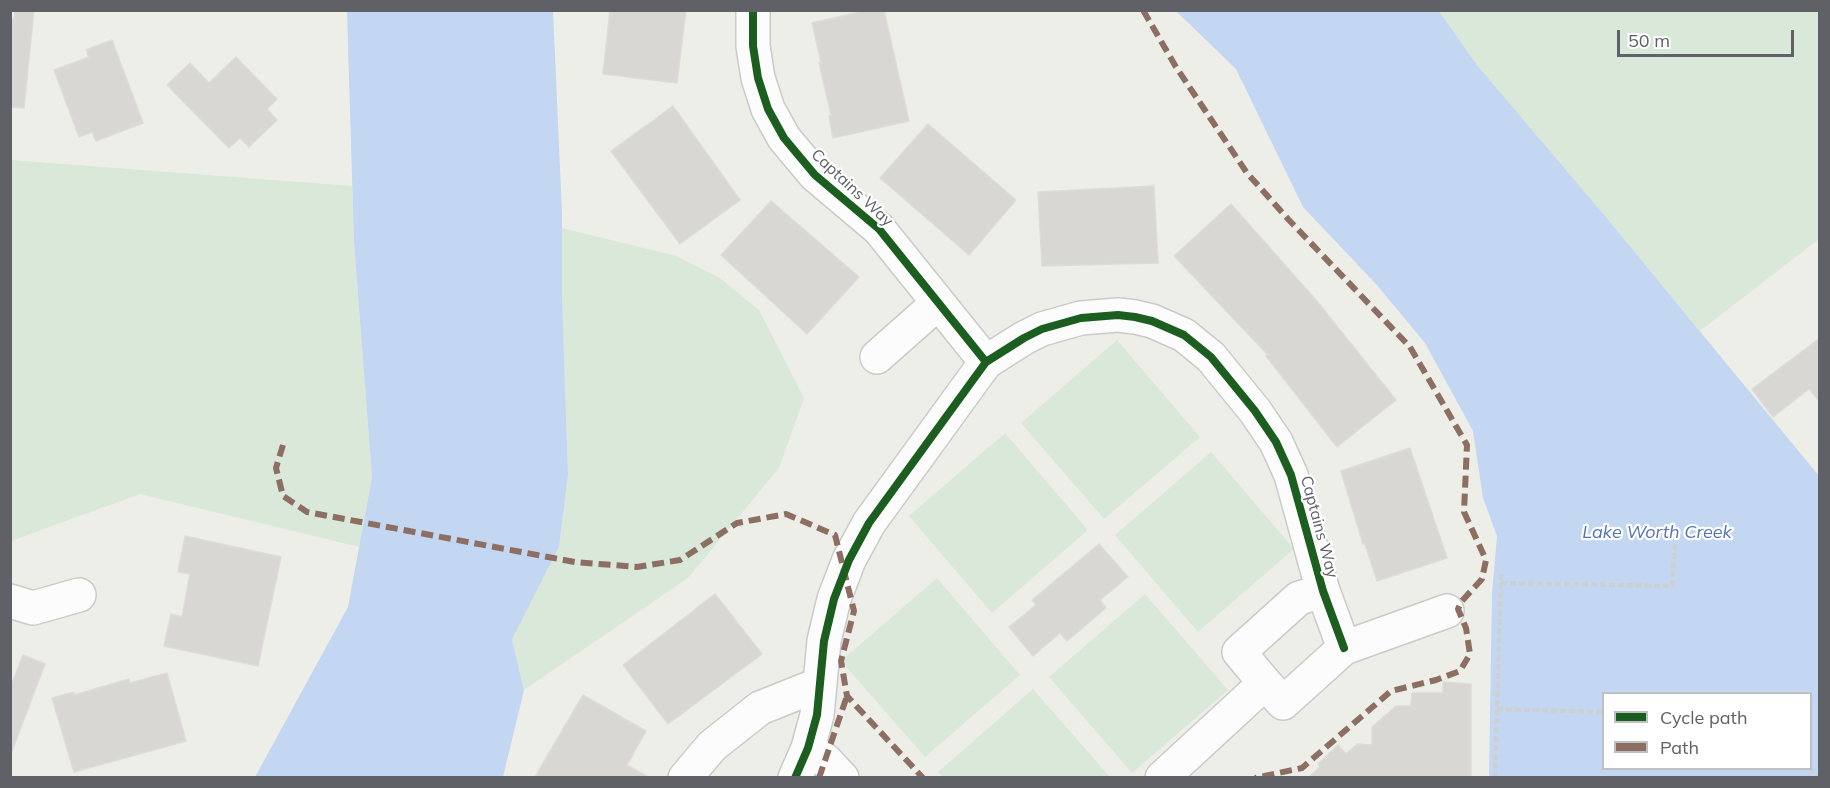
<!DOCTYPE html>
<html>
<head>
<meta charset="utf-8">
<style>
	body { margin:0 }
	#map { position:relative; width:1830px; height:788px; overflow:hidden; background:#eeeee9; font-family:Mulish,sans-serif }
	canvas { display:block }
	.frame { position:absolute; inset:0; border:12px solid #5f6166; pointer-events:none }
	.legend { position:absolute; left:1602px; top:692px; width:210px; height:78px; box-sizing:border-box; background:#fff; border:2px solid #bfc0c2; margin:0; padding:8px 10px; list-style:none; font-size:18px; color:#5f6166 }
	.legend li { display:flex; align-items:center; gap:12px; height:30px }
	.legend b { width:30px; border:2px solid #bfc0c2 }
	.scale { position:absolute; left:1617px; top:30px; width:177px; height:27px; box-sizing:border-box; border:3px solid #5f6166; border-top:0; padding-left:8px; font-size:18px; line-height:21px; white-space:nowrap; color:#5f6166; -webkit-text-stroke:4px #fff; paint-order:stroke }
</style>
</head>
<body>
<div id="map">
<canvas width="1830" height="788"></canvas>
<div class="frame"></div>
<ul class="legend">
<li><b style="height:8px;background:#1b5e20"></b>Cycle path</li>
<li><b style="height:8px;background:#8d6e63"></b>Path</li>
</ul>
<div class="scale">50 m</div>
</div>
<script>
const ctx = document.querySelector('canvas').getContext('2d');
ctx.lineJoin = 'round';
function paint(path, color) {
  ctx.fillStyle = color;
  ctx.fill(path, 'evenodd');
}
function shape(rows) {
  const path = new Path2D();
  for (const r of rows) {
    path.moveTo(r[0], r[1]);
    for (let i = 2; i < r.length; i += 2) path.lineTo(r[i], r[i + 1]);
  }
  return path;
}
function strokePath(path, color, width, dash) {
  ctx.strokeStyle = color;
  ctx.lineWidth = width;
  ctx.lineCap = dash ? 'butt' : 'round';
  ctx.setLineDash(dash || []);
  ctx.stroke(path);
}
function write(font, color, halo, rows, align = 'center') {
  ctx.font = font + ' Mulish,sans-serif';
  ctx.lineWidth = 4.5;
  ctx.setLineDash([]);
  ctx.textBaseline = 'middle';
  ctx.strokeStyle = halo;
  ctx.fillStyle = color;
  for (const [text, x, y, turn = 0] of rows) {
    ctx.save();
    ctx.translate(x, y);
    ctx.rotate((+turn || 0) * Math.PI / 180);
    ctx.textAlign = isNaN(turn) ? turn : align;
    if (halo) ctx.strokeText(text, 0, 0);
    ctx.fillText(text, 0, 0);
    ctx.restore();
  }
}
paint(shape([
	[1439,11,1819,11,1819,239,1700,331,1477,65],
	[11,160,352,186,354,243,372,476,359,547,140,494,11,541],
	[562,228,676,256,720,278,759,310,804,398,779,468,688,578,524,690,512,639,559,547,568,475,562,295],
	[1117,340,1200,437,1104,519,1021,423],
	[1005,433,1088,530,992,613,909,516],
	[1211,452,1294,549,1198,632,1115,535],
	[937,578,1020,675,925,757,841,661],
	[1145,594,1228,690,1132,773,1049,677],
	[1033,689,1110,777,943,777,938,772]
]), '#d9e8d9');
paint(shape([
	[347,11,553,11,562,213,562,295,568,475,559,547,512,639,524,690,503,777,255,777,348,607,372,477,354,243],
	[1176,11,1439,11,1477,65,1609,221,1819,476,1819,777,1489,777,1492,593,1497,536,1483,498,1473,431,1425,343,1376,284,1303,207,1236,69],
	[1604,694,1810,694,1810,768,1604,768]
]), '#c3d6f2');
const building = shape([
	[15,10,34,10,24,108,10,107,10,19,14,19,15,10],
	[610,10,686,10,677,83,603,74,610,10],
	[868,10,884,10,909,121,833,138,829,116,831,115,819,63,821,62,812,23,868,10],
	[112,40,143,123,96,141,92,132,79,137,54,70,89,57,86,50,112,40],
	[236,57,277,99,267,109,277,120,249,147,240,138,229,148,167,85,190,63,209,83,236,57],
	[673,106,740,200,680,244,611,151,673,106],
	[928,124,1016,200,969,255,880,178,928,124],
	[1154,186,1158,263,1042,266,1038,192,1154,186],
	[771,201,859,277,807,334,721,255,771,201],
	[1231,204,1316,300,1396,400,1337,447,1266,356,1268,355,1174,256,1231,204],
	[1820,338,1820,402,1809,389,1773,417,1752,389,1820,338],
	[1410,448,1447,558,1377,581,1365,544,1363,544,1341,471,1410,448],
	[185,536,281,557,258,666,164,646,171,614,182,617,190,574,178,572,185,536],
	[1099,544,1128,577,1100,600,1106,608,1067,641,1060,633,1033,656,1009,627,1036,605,1032,600,1099,544],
	[715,594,762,654,668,724,623,665,715,594],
	[23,655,45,664,12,751,10,751,10,688,23,655],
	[167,673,186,741,74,772,52,698,74,692,74,695,129,679,130,683,167,673],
	[1443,682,1471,684,1471,777,1309,777,1320,767,1318,764,1338,745,1346,754,1357,744,1372,745,1372,727,1396,706,1411,706,1412,693,1443,693,1443,682],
	[583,695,646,731,627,765,648,777,535,777,583,695]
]);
paint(building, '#d8d7d4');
strokePath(building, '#dddcd8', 1.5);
const minor = shape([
	[753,10,753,46,758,78,768,109,784,138,815,175,879,229,986,362],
	[877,357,938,303],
	[10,601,33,608,79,595],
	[1265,683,1283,703,1344,648,1447,611],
	[808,748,826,761,842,778],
	[685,778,712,746,760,708,820,684],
	[795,778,808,748,817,715,824,641,834,599,849,560,869,523,986,362,1024,338,1042,329,1081,318,1118,315,1135,317,1152,321,1184,335,1211,357,1255,411,1276,442,1291,475,1323,591,1344,648],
	[1162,778,1265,683,1239,652,1299,598,1323,591]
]);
strokePath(minor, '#cacac9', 36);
strokePath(shape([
	[1501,583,1672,586,1676,531],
	[1497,709,1604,712],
	[1810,768,1818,778],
	[1495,778,1501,574]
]), '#ccd0ce', 4, [6, 3]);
strokePath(minor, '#fcfcfc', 33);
strokePath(shape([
	[1143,10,1176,67,1247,173,1288,219,1410,347,1467,445,1464,512,1486,560,1482,579,1461,602,1458,609,1466,628,1470,654,1460,671,1436,680,1391,691,1302,768,1255,778],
	[283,445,276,468,283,496,307,512,575,562,637,567,680,560,737,523,786,514,835,535,854,611,841,661,847,696,923,778],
	[819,778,847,696]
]), '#8d6e63', 6, [12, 6]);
strokePath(shape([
	[753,10,753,46,758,78,768,109,784,138,815,175,879,229,986,362],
	[795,778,808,748,817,715,824,641,834,599,849,560,869,523,986,362,1024,338,1042,329,1081,318,1118,315,1135,317,1152,321,1184,335,1211,357,1255,411,1276,442,1291,475,1323,591,1344,648]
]), '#1b5e20', 8);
write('16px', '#5f6166', '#fff', [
	["Captains Way",852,188,43],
	["Captains Way",1319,527,75]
]);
write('italic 18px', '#5573b8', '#fff', [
	["Lake Worth Creek",1657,533]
]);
</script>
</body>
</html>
